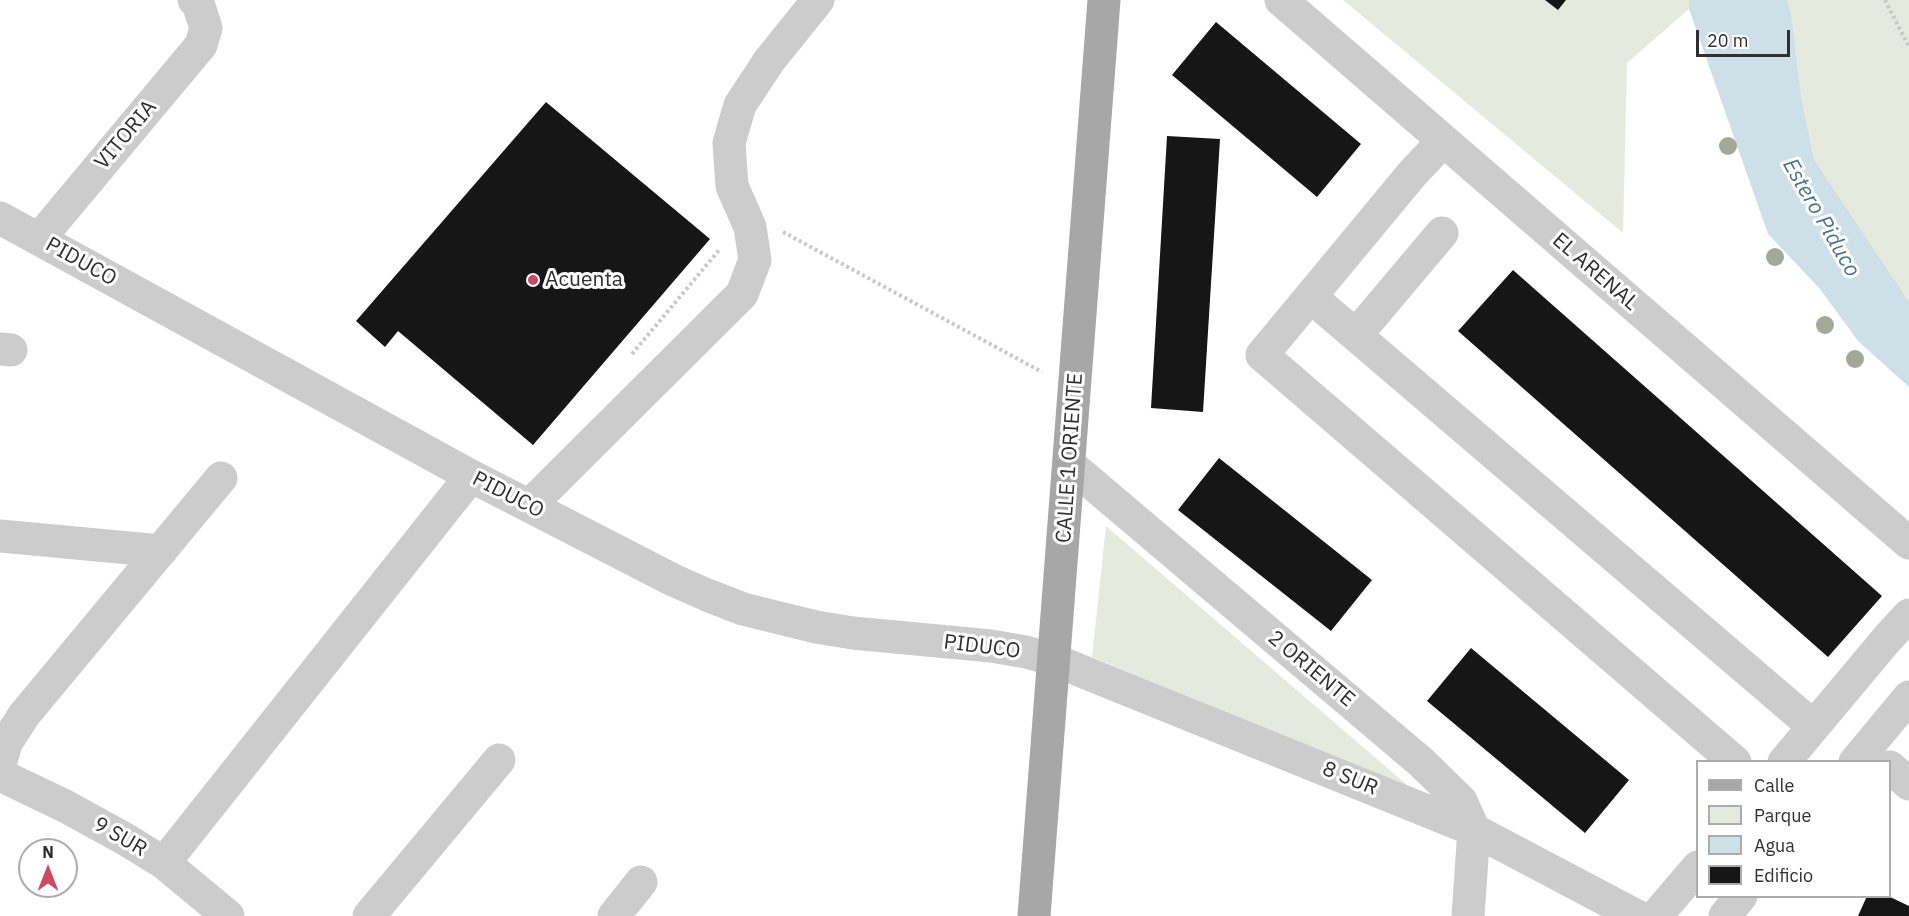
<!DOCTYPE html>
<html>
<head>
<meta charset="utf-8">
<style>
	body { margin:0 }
	#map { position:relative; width:1909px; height:916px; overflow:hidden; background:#fff; font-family:"IBM Plex Sans",sans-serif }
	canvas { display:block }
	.legend { position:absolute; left:1696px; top:760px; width:195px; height:138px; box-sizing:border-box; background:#fff; border:2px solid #acacac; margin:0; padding:8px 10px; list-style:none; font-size:18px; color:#2f2f2f }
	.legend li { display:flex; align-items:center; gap:12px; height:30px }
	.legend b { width:30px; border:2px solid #acacac }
	.north { position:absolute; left:18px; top:838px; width:60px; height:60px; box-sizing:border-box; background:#fff; border:2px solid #acacac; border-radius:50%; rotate:0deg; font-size:16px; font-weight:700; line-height:24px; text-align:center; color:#2f2f2f }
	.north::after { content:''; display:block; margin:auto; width:21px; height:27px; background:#cf4861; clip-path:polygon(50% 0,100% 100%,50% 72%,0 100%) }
	.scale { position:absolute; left:1696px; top:30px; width:94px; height:27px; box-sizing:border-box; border:3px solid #2f2f2f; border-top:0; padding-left:8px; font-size:18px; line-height:21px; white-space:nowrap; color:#2f2f2f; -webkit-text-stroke:4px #fff; paint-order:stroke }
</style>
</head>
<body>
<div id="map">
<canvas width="1909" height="916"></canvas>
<ul class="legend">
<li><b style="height:8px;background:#a7a7a7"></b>Calle</li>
<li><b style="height:16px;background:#e6eade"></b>Parque</li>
<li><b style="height:16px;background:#cde0e7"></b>Agua</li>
<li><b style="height:16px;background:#161616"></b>Edificio</li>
</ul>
<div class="north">N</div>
<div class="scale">20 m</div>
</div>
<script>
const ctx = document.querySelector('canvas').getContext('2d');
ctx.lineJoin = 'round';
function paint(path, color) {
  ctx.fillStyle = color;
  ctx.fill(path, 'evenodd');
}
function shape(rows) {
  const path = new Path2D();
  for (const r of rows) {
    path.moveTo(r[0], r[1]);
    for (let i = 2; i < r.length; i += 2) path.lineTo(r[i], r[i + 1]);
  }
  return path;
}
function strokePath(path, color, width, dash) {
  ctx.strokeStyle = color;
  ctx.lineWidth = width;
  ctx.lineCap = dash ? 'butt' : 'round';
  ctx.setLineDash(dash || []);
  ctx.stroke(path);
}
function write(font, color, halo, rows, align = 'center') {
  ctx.font = font + ' "IBM Plex Sans",sans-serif';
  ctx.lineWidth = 6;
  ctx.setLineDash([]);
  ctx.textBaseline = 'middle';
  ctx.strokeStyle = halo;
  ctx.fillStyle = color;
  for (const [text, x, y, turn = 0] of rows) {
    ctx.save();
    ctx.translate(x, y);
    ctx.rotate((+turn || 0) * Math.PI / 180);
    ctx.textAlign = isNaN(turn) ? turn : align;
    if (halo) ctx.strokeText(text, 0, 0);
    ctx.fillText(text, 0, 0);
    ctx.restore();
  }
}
paint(shape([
	[1343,0,1689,0,1689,9,1627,63,1623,233],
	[1729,0,1909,0,1909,373],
	[1106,526,1413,790,1092,657]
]), '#e6eade');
paint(shape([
	[1689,0,1787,0,1791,14,1801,97,1814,160,1909,302,1909,387,1858,341,1820,289,1768,234,1689,9]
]), '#cde0e7');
paint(shape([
	[1545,0,1566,0,1558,10],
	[1216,22,1361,144,1317,197,1172,75],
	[546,102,710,239,533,445,398,331,385,347,356,321],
	[1167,136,1220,139,1203,412,1151,408],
	[1513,270,1882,596,1828,657,1458,331],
	[1219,458,1372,580,1331,631,1178,510],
	[1471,648,1629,780,1585,833,1427,701],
	[1867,896,1888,896,1909,906,1909,916,1858,916]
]), '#161616');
strokePath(shape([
	[1885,0,1909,47],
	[783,232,1042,372],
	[632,354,720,249]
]), '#c9c9c9', 4, [3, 3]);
strokePath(shape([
	[1281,0,1909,543],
	[1443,141,1412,174,1262,355,1735,762],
	[0,218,471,476,673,580,707,595,743,609,816,627,853,633,991,646,1026,652,1054,660,1474,830,1637,916],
	[39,239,201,45,206,28,198,3,194,0],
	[1311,297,1813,726],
	[1356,335,1442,233],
	[0,349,11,350],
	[1069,464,1421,762,1461,801,1474,830,1468,916],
	[529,506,742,294,755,260,750,227,732,186,729,143,740,105,769,61,818,0],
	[0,536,161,551],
	[1784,762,1887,639,1909,615],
	[1855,762,1909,697],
	[0,765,6,743,24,715,221,478],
	[1890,767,1909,784],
	[0,775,65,806,125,839,164,863,228,916],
	[164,863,471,476],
	[369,916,499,760],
	[614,916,641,882],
	[1656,916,1698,867],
	[1725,916,1741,896]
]), '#ccc', 33);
strokePath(shape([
	[1034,916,1104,0]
]), '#a7a7a7', 33);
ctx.fillStyle = '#a2aa97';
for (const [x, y] of [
	[1728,146],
	[1775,257],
	[1825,325],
	[1855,359]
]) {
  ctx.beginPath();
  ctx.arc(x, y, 9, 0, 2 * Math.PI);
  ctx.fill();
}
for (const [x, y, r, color] of [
	[533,280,6,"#cf4861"]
]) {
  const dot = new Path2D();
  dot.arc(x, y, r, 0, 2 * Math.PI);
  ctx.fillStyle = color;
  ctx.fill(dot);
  strokePath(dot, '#fff', 2);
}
write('21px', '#2f2f2f', '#fff', [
	["VITORIA",126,135,-50],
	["PIDUCO",81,262,29],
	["EL ARENAL",1595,272,41],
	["CALLE 1 ORIENTE",1070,458,-86],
	["PIDUCO",508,495,27],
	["PIDUCO",982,647,7],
	["2 ORIENTE",1311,669,40],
	["8 SUR",1350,779,22],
	["9 SUR",120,837,30]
]);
write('21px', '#2f2f2f', '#fff', [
	["Acuenta",545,280]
], 'left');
write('italic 22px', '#477587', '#fff', [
	["Estero Piduco",1821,218,60]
]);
</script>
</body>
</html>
